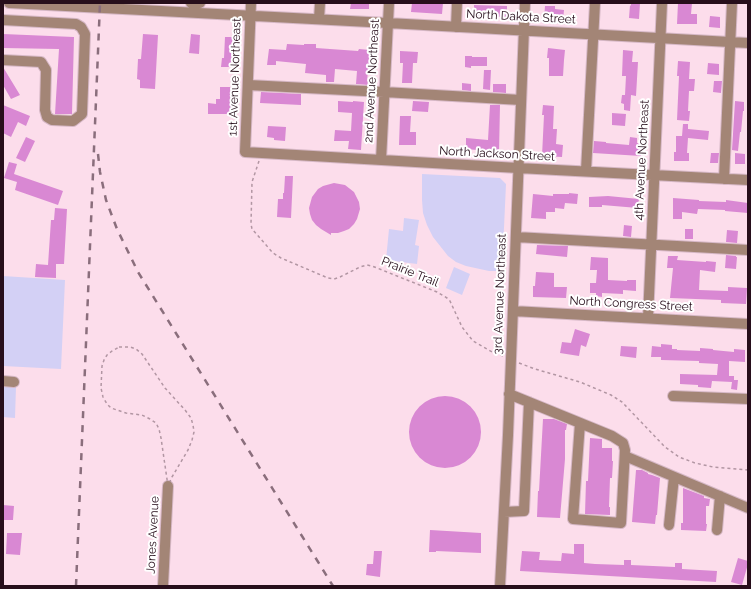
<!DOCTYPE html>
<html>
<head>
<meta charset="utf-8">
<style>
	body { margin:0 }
	#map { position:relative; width:751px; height:589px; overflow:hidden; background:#fcddeb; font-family:Raleway,sans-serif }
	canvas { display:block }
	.frame { position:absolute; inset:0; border:4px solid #270e1b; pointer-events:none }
</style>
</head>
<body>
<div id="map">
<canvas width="751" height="589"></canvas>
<div class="frame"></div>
</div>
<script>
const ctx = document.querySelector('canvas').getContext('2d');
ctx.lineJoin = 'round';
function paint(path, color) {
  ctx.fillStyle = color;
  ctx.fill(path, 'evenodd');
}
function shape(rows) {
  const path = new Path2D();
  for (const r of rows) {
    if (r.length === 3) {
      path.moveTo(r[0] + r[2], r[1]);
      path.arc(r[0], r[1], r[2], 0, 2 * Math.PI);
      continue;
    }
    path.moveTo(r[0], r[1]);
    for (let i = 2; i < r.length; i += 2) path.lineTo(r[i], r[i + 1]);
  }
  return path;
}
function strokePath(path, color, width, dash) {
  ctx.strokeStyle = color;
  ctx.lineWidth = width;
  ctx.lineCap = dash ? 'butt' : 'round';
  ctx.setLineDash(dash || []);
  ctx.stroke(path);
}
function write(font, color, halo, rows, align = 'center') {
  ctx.font = font + ' Raleway,sans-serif';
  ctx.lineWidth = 4;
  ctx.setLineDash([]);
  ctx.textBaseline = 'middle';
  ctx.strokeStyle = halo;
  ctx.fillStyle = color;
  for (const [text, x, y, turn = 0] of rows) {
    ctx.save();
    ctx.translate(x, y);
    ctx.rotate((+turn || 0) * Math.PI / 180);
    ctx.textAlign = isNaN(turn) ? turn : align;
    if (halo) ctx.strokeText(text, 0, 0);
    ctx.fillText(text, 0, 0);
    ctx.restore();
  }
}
paint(shape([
	[422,174,500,178,506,184,502,271,489,271,466,266,456,262,448,256,433,237,427,225,423,213,422,200],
	[404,218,419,220,415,245,419,246,417,264,386,260,389,229,403,231],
	[454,267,470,274,462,295,446,288],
	[3,276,65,280,61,369,3,366],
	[3,387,16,387,15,418,3,417]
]), '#d3d0f5');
paint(shape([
	[351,3,369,3,369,9,350,9],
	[412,3,443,3,442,14,411,12],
	[631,3,640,3,639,19,629,18,630,5,631,6],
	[678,3,692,3,691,14,697,14,697,24,677,24],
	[474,5,507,6,507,17,474,16],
	[545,6,555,6,555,9,564,10,563,20,544,19],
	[710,16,720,17,720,28,709,27],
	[3,34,74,37,72,114,55,114,59,49,3,48],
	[143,34,158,35,155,89,140,88,140,80,137,79,138,59,141,59],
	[191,34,200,35,199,54,189,53],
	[225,37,233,37,232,67,221,67,222,58,224,58],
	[287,44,304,45,304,44,316,44,316,48,358,51,359,49,370,50,367,81,369,81,369,85,356,84,357,71,335,69,334,82,326,82,326,75,305,73,306,64,276,61,276,65,267,65,269,49,286,50],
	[548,48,565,50,564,60,563,76,549,76,549,58,547,58],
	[623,50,633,51,632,62,638,62,636,96,631,95,630,111,624,110,624,104,621,103,622,95,625,95,626,76,622,76],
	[400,51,418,52,417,63,413,63,412,83,402,83,403,63,400,63],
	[465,56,472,56,472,57,487,57,487,66,471,66,471,68,465,67],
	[678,61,690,62,689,79,695,79,694,91,689,91,688,111,690,111,689,121,677,120,679,76,677,76],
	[708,63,719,64,719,75,707,74],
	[3,67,20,95,11,99,3,85],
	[484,70,491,70,490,90,483,89],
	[714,81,722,81,721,93,713,92],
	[462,83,471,84,471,91,462,90],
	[493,84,506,84,506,93,493,92],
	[220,87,232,87,231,114,208,114,208,103,216,104,216,99,220,99],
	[261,92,301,94,301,105,260,103],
	[338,101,353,102,353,101,364,102,361,150,348,149,349,141,334,141,335,130,351,131,352,113,338,112],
	[413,101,429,102,428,112,412,111],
	[735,101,744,102,744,111,743,111,741,132,740,132,738,151,732,150],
	[3,105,30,116,26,126,18,122,11,137,3,133],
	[490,105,500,105,499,153,488,153,488,151,466,149,466,138,488,140],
	[543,105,554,106,553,129,557,129,556,144,563,145,562,157,542,156,544,115,542,115],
	[612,113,626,114,625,126,612,125],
	[400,116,411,116,410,132,416,132,416,145,399,145],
	[683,124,688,124,688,129,709,131,708,140,688,138,687,153,689,153,689,161,674,161,674,152,676,152,676,136,682,136],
	[268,126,286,127,285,141,274,140,274,138,267,137],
	[26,137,35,141,25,162,16,158],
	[630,137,637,138,637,143,642,144,641,156,593,153,594,141,606,142,606,143,629,145],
	[711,153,719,153,718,163,710,163],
	[735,153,745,154,745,164,735,164],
	[9,162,17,164,14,174,63,191,58,205,15,190,17,182,4,178],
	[285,176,293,176,291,218,277,217,278,199,283,199,283,193,284,193],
	[334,183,345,185,354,192,359,202,360,209,357,219,354,224,349,229,344,231,338,233,331,233,331,235,321,229,316,225,312,220,310,214,309,208,312,197,318,189,323,186],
	[569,193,578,194,577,204,565,203,564,209,555,208,555,212,546,212,546,219,531,218,533,194,553,196,553,194,569,194],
	[608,196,639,199,638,208,602,205,602,207,589,207,589,197],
	[673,198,699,200,699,201,726,202,726,200,748,203,748,213,725,211,725,210,698,209,697,214,682,212,682,219,673,219],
	[55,208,67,209,64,264,56,264,56,278,35,277,36,264,48,265,51,220,54,220],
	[624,225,632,226,631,237,623,236],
	[685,229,693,229,693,239,685,239],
	[727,230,738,231,737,243,726,242],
	[537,245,568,246,567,257,536,254],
	[726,255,736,256,736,257,737,257,736,269,725,268],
	[668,256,678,256,677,260,706,262,706,261,716,262,715,272,700,270,699,290,728,291,728,287,747,288,746,304,721,303,721,300,670,298,673,268,667,268],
	[591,257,608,258,608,280,627,281,627,280,636,280,636,291,623,290,623,294,602,293,602,297,596,296,596,293,590,293,590,283,596,283,597,270,590,270],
	[536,272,554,273,554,287,567,287,566,298,533,297,533,286,535,286],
	[575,329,590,334,586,347,581,345,579,356,560,353,562,342,571,343],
	[661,344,672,345,672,349,677,349,677,350,700,351,700,348,713,349,713,350,734,352,734,349,745,350,745,362,729,361,729,376,734,376,734,380,738,380,737,390,731,389,732,382,712,381,711,388,698,387,698,385,680,384,680,374,717,375,718,364,699,363,699,361,661,360,661,357,651,357,652,346,661,347],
	[621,346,637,347,636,358,620,356],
	[445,432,36],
	[543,419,554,419,567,424,566,430,565,430,565,459,560,518,537,517,538,491,539,491],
	[590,438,602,439,602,448,612,448,612,461,613,461,612,478,610,478,609,507,610,507,610,515,585,514,586,481,588,481],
	[636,470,642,470,648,473,648,474,652,475,660,478,657,515,656,515,655,524,632,522],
	[683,488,704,496,704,498,710,499,709,506,706,506,706,524,707,524,706,531,681,530,681,523,683,523],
	[3,505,14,506,13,520,3,520],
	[430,530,481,533,481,553,436,551,436,552,429,552],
	[7,533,22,533,20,555,6,554],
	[574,544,584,544,584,563,595,564,624,565,624,560,631,560,631,565,675,567,675,563,682,563,682,569,717,571,716,582,520,571,522,551,540,552,539,560,561,561,562,553,574,554],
	[374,551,382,551,380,577,366,575,367,564,373,564],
	[738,558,748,561,748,564,742,585,731,582]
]), '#d988d3');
const minor = shape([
	[9,3,388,23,748,43],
	[191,3,200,3],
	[251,3,245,152,518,168,748,180],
	[319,19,320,3],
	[3,20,76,24,81,27,85,34,82,114,73,121,52,120,47,117,45,110,46,70,41,62,3,60],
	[456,27,457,3],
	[248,85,384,92,521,100],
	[381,160,389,3],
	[586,171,595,3],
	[724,179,732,3],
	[516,237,748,250],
	[513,311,748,324],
	[648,318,662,3],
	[3,381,14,382],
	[509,394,612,436,623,443,625,450,621,523,573,519,580,423],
	[673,396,748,399],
	[625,456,748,508],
	[504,512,524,511,529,402],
	[669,525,674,477],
	[717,530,720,496],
	[163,586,168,486],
	[500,586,508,435,525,3]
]);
strokePath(minor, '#d6b8c6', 12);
strokePath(shape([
	[259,161,252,182,251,224,252,229,273,253,281,258,328,278,334,279,340,277,360,267,367,265,372,266,437,292,447,298,450,301,462,327,473,341,492,352,503,356],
	[119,347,130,347,136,349,142,354,165,388,185,410,191,418,193,425,194,432,192,440,188,450,172,477,168,486,161,438,159,429,156,423,150,419,142,415,126,413,111,408,107,404,103,397,101,388,102,366,104,360,107,355,112,351,119,347],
	[519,363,535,369,580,382,611,395,622,402,665,447,679,457,695,463,713,467,748,470]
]), '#b296a3', 1.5, [3, 3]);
strokePath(minor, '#a38576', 10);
strokePath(shape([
	[98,154,100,172,106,200,117,229,138,272,333,586],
	[76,586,100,3]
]), '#8a6e7c', 2.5, [7, 7]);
write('12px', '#270e1b', '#fff', [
	["North Dakota Street",521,17,3],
	["1st Avenue Northeast",235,77,-88],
	["2nd Avenue Northeast",372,81,-87],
	["North Jackson Street",497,154,3],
	["4th Avenue Northeast",642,160,-87],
	["Prairie Trail",410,272,22],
	["3rd Avenue Northeast",500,294,-88],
	["North Congress Street",631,304,3],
	["Jones Avenue",153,535,-87]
]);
</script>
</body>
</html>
